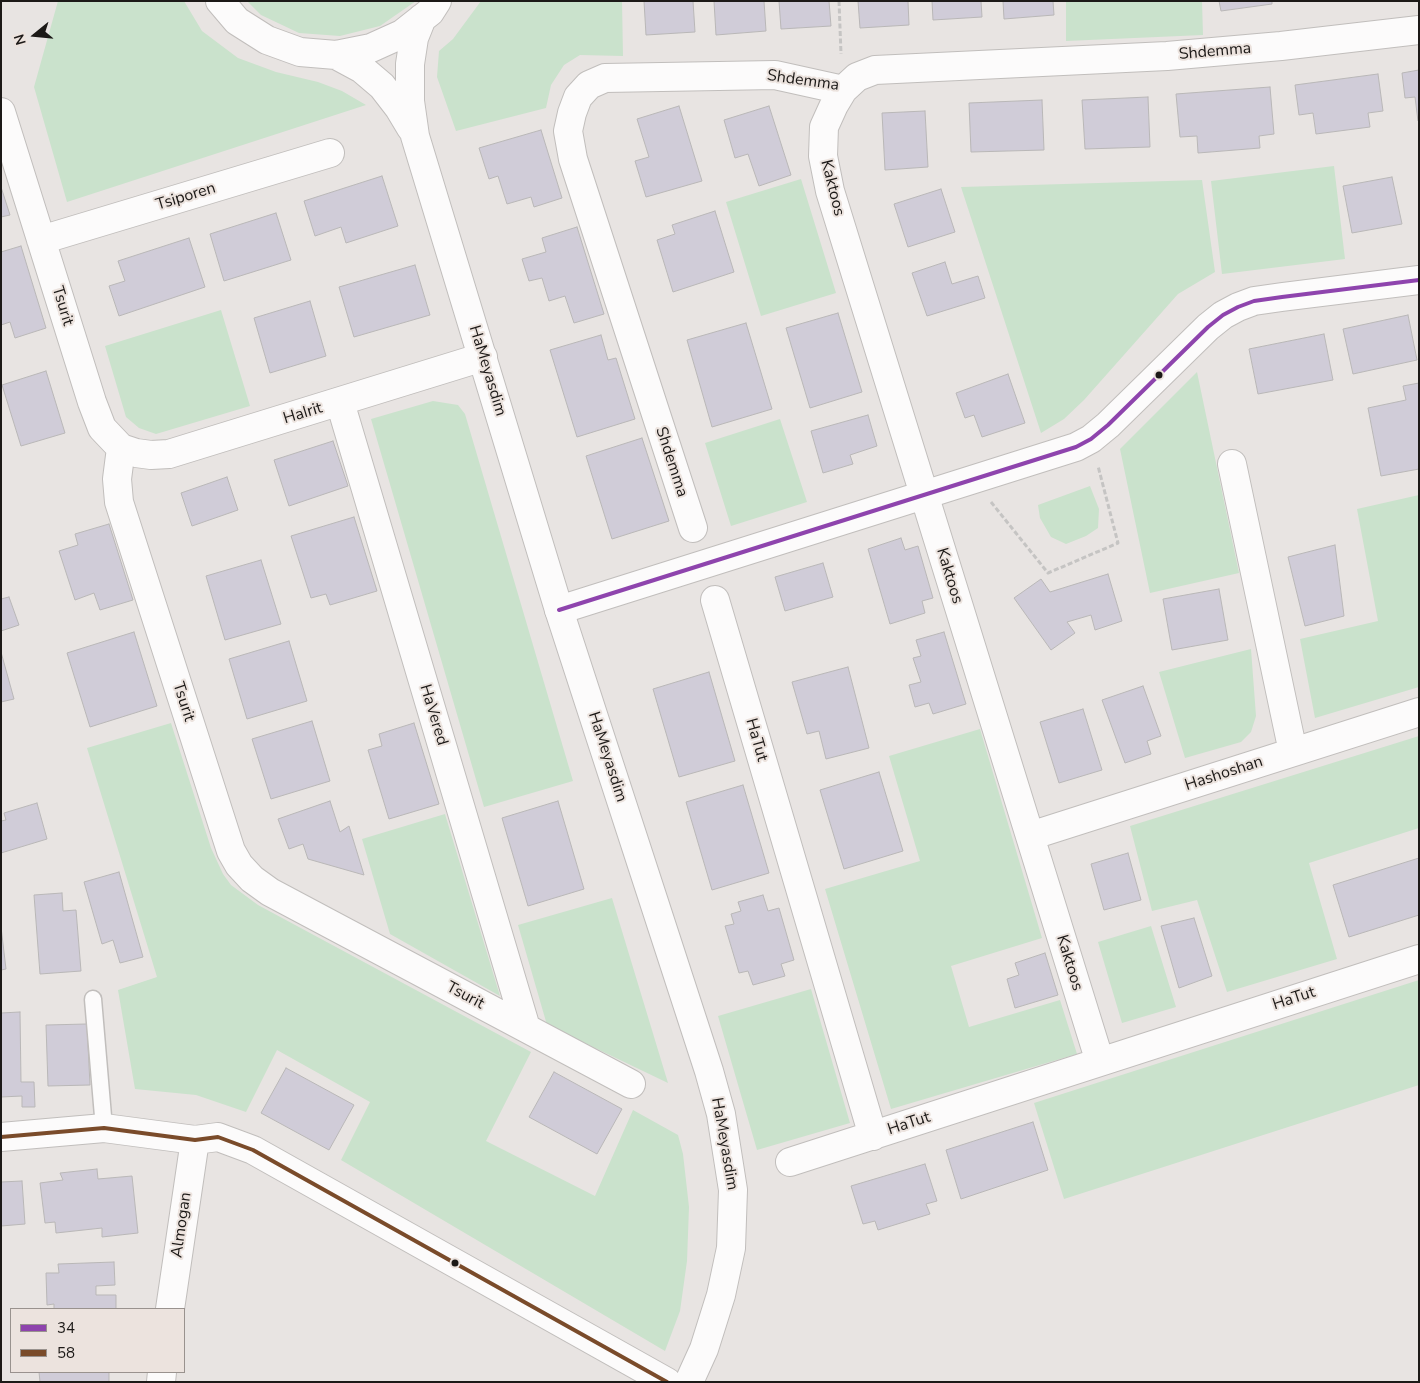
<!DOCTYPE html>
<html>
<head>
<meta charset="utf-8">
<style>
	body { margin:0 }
	#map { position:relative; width:1420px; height:1383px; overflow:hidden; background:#e8e4e2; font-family:"Nunito Sans",sans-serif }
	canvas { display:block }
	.frame { position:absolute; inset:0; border:2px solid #1c1917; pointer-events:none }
	.legend { position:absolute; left:10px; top:1308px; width:175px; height:65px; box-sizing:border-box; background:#ece3de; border:1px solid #99928e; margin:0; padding:6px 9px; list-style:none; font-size:15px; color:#1c1917 }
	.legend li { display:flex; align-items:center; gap:10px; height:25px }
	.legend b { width:25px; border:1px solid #99928e }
	.north { position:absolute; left:10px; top:10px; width:50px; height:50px; -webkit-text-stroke:4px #ece3de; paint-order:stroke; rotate:253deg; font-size:14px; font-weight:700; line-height:20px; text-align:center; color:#1c1917 }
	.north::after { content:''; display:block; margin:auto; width:18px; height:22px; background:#1c1917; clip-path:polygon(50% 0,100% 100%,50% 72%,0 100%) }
</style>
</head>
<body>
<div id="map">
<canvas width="1420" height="1383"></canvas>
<div class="frame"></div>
<ul class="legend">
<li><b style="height:6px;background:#8e44ad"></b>34</li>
<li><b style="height:6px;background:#7a4b2a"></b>58</li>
</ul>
<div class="north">N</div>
</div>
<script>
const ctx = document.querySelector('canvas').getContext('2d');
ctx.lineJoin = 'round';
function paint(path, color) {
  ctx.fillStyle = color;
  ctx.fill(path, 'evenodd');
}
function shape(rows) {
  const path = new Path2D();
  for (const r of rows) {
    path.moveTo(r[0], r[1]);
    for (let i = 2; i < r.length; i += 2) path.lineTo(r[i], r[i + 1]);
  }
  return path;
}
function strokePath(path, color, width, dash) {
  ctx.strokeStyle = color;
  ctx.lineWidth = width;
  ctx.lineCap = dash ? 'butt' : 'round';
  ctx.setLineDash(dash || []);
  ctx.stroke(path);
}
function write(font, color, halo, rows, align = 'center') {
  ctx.font = font + ' "Nunito Sans",sans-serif';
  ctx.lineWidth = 4;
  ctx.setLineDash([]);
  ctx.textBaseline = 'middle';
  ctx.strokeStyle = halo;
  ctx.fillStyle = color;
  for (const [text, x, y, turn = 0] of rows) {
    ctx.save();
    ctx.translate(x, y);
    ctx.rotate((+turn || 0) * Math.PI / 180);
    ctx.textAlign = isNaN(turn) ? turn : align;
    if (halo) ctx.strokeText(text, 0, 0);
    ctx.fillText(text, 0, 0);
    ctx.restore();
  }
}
paint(shape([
	[58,1,184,1,202,31,238,58,276,72,318,82,342,91,366,105,67,202,34,87],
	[247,1,416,1,380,26,340,36,299,33,261,15],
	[481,1,622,1,623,56,580,55,564,65,551,85,546,108,456,131,437,77,439,51,453,39],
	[1066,1,1202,1,1203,35,1066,41],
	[1334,166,1345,259,1222,274,1211,181],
	[801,179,836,293,761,316,726,202],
	[1202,180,1215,272,1178,294,1084,400,1064,419,1041,433,961,187],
	[221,310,250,406,156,434,139,428,126,417,105,346],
	[1197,372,1239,573,1150,593,1120,449],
	[433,401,458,405,465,414,573,781,484,807,371,419],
	[780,419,807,502,731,526,705,443],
	[1090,486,1099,509,1098,528,1086,536,1066,544,1051,537,1040,518,1038,505],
	[1419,495,1419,687,1315,718,1300,639,1378,621,1357,509],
	[1251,649,1256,716,1251,732,1241,742,1185,758,1159,672],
	[171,723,211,848,223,874,231,885,258,905,531,1052,486,1141,595,1196,633,1110,678,1135,683,1154,689,1207,687,1261,680,1311,665,1351,341,1160,370,1102,277,1050,246,1112,196,1095,135,1089,118,990,157,977,87,748],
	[980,729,1042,938,951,966,969,1027,1060,1000,1077,1054,891,1109,825,889,920,861,889,756],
	[1419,736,1419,828,1309,863,1337,959,1227,992,1197,900,1152,911,1130,826],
	[445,814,500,996,390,934,362,839],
	[612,898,668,1083,547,1025,518,925],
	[1151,926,1176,1007,1122,1023,1098,942],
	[1419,980,1419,1085,1064,1199,1034,1103],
	[811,989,850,1123,757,1150,718,1016]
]), '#cae2cc');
const building = shape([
	[644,1,693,1,695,32,646,35,644,1],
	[714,1,764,1,766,31,716,35,714,1],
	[779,1,829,1,831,26,781,29,779,1],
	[858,1,908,1,909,25,860,28,858,1],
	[932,1,981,1,982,17,933,20,932,1],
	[1003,1,1053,1,1054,15,1004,19,1003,1],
	[1219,1,1272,1,1272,4,1221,11,1219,1],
	[1419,70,1419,121,1418,121,1415,97,1405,98,1402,73,1419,70],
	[1378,74,1383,111,1368,113,1370,127,1316,134,1313,113,1299,115,1295,85,1378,74],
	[1270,87,1274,134,1259,136,1260,148,1198,153,1197,136,1180,137,1176,94,1270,87],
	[1148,97,1150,147,1085,149,1082,100,1148,97],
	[1042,100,1044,150,971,152,969,103,1042,100],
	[679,106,702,181,646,197,635,161,649,157,637,119,679,106],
	[769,106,791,175,759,186,748,154,735,158,724,120,769,106],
	[925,111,928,167,885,170,882,113,925,111],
	[541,130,562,198,534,207,531,197,507,204,498,176,489,179,479,148,541,130],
	[382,176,398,226,346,243,341,227,315,236,304,201,382,176],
	[1392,177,1402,224,1352,233,1343,186,1392,177],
	[1,187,10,215,1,217,1,187],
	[941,189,955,232,908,247,894,204,941,189],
	[715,211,734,272,673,292,657,240,675,234,672,225,715,211],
	[276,213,291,260,224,281,210,234,276,213],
	[577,227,604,314,574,323,565,296,549,301,542,278,529,281,522,259,546,252,542,238,577,227],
	[189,238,205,287,119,316,109,286,125,281,118,261,189,238],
	[21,246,46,328,15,338,10,322,1,325,1,252,21,246],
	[945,262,952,284,978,276,985,298,927,316,912,273,945,262],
	[415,265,430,315,354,337,339,287,415,265],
	[310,301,326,356,270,373,254,318,310,301],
	[838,313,862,392,810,408,786,328,838,313],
	[1408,315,1417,360,1353,374,1343,329,1408,315],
	[746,323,772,409,712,427,687,340,746,323],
	[1324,334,1333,380,1258,394,1249,349,1324,334],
	[601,335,608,360,616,358,635,419,577,437,550,350,601,335],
	[46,371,65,433,21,446,2,385,46,371],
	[1008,374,1025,423,982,437,974,415,965,418,956,393,1008,374],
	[1419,383,1419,469,1381,476,1368,408,1406,400,1403,386,1419,383],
	[868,415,877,446,850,455,853,464,823,473,811,431,868,415],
	[642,438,669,521,612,539,586,456,642,438],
	[333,441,348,486,289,506,274,460,333,441],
	[227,477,238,510,192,526,181,493,227,477],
	[354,517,377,591,330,605,326,594,311,598,291,536,354,517],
	[109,524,133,600,100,610,94,593,75,600,59,551,78,545,75,534,109,524],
	[901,538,905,550,918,546,933,598,922,601,925,613,890,624,868,549,901,538],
	[1335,545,1344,616,1305,626,1288,557,1335,545],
	[261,560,281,624,225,640,206,576,261,560],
	[823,563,833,597,785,611,775,577,823,563],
	[1108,574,1122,621,1095,630,1091,615,1067,622,1075,633,1051,650,1014,598,1041,579,1050,592,1108,574],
	[1219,589,1228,640,1172,650,1163,599,1219,589],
	[9,597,19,625,1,631,1,599,9,597],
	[134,632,157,706,90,727,67,653,134,632],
	[944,632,966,704,933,714,929,703,915,707,909,685,921,682,913,658,921,656,916,640,944,632],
	[289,641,307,701,247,719,229,659,289,641],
	[1,652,14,699,1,702,1,652],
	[848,667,869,748,826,759,819,731,807,734,792,682,848,667],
	[709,672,735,761,679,777,653,689,709,672],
	[1143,686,1161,736,1147,741,1151,754,1125,763,1102,700,1143,686],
	[1083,709,1102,770,1059,783,1040,722,1083,709],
	[312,721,330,781,271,799,252,739,312,721],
	[414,723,439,804,389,819,368,750,382,746,379,734,414,723],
	[879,772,903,851,844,869,820,790,879,772],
	[743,785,769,873,712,890,686,802,743,785],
	[330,801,340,832,349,826,364,875,308,859,303,844,289,849,278,819,330,801],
	[558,801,584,889,528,906,502,818,558,801],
	[37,803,47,839,1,853,1,821,6,820,4,813,37,803],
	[1128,853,1141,900,1104,910,1091,864,1128,853],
	[1419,858,1419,915,1349,937,1333,885,1419,858],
	[119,872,143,957,120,963,113,940,102,944,84,882,119,872],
	[62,893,63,911,76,910,81,971,40,974,34,895,62,893],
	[763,895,768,911,779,908,794,960,781,964,785,976,753,985,748,971,739,973,725,926,734,924,731,914,741,911,738,902,763,895],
	[1194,918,1212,976,1179,988,1161,926,1194,918],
	[1,927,6,969,1,970,1,927],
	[1045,953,1058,995,1015,1008,1007,979,1019,975,1015,963,1045,953],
	[20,1012,21,1082,34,1082,35,1107,22,1107,22,1096,1,1097,1,1013,20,1012],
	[87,1024,90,1085,48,1086,46,1025,87,1024],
	[286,1068,354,1105,329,1150,261,1113,286,1068],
	[554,1072,622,1109,597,1154,529,1117,554,1072],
	[1033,1122,1048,1170,961,1199,946,1150,1033,1122],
	[925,1164,937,1201,926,1204,930,1214,878,1230,875,1221,863,1224,851,1186,925,1164],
	[97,1169,98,1179,132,1176,138,1233,102,1237,102,1228,56,1233,55,1222,45,1223,40,1183,63,1180,60,1173,97,1169],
	[22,1181,25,1224,1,1226,1,1182,22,1181],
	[114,1262,115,1285,96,1286,96,1295,116,1295,116,1309,54,1309,54,1304,47,1305,46,1273,59,1273,58,1264,114,1262],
	[39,1372,109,1372,109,1382,40,1382,39,1372]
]);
paint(building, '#d0ccd8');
strokePath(building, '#b9b7b7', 1);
const lane = shape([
	[93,999,104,1128]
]);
const street = shape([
	[1,112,92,402,102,428,121,448,117,479,119,502,231,851,239,865,252,879,270,892,631,1084],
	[41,240,330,153],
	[340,402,526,1028],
	[121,448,136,453,151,455,169,454,483,357],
	[1232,464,1293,752],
	[693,528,573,159,568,131,572,113,578,97,589,85,605,78,775,75,843,90],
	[715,600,873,1136],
	[559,610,1076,447,1091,439,1108,425,1208,327,1223,315,1238,307,1254,301,1282,297,1419,280],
	[1030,836,1419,712],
	[1100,1062,830,191,823,156,824,127,834,105,843,90,857,77,875,70,1167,56,1281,46,1419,30],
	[1,1137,104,1128,195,1140,218,1137,253,1150,667,1382],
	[790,1162,1419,959],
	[170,1309,195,1140],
	[161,1382,162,1372]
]);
const secondary = shape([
	[220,1,237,21,267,40,300,52,336,55,371,48,402,34,430,12,437,1],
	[422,18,414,38,410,64,410,101,415,136,559,610,709,1071,721,1114,733,1190,731,1248,721,1295,704,1349,689,1382],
	[336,55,362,69,382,86,399,108,411,128]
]);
strokePath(lane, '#c1bebc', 19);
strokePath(street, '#c1bebc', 30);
strokePath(secondary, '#c1bebc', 30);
strokePath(shape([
	[839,1,841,54],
	[991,502,1048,573,1118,543,1098,466]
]), '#c5c4c3', 3, [5, 2.5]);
strokePath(lane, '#fcfbfb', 16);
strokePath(street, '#fcfbfb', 28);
strokePath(secondary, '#fcfbfb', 28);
strokePath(shape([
	[559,610,1076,447,1091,439,1108,425,1208,327,1223,315,1238,307,1254,301,1282,297,1419,280]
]), '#8e44ad', 4);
strokePath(shape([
	[1,1137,104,1128,195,1140,218,1137,253,1150,667,1382]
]), '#7a4b2a', 4);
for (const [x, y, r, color] of [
	[1159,375,4.5,"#1c1917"],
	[455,1263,4.5,"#1c1917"]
]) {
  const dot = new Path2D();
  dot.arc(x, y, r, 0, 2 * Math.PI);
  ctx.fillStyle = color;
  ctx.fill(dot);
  strokePath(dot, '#ece3de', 2);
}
write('16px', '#1c1917', '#ece3de', [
	["Shdemma",1215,52,-5],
	["Shdemma",803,81,8],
	["Kaktoos",832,188,76],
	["Tsiporen",186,197,-17],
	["Tsurit",62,306,73],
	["HaMeyasdim",487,371,73],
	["HaIrit",303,414,-17],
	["Shdemma",671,462,72],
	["Kaktoos",949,576,73],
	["Tsurit",183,702,72],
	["HaVered",433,715,73],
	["HaTut",756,740,74],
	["HaMeyasdim",607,757,72],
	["Hashoshan",1224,774,-18],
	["Kaktoos",1069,963,73],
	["Tsurit",465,996,28],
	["HaTut",1294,999,-18],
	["HaTut",909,1124,-18],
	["HaMeyasdim",724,1144,80],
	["Almogan",182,1225,-82]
]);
</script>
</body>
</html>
